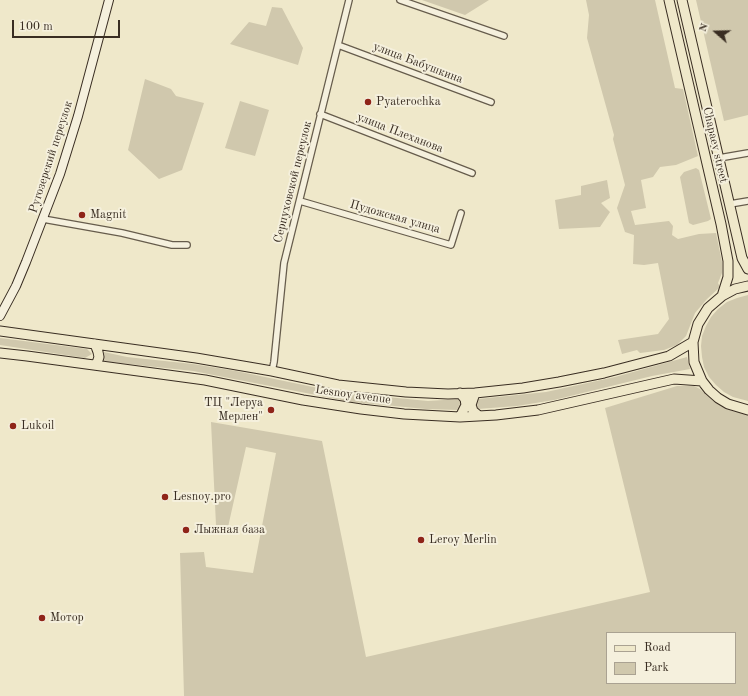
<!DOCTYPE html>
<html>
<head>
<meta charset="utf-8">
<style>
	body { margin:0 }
	#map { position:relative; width:748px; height:696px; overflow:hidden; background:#efe8ca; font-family:"Old Standard TT",serif }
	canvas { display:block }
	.legend { position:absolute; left:606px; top:632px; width:130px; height:52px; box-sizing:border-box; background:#f5f0dd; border:1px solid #aaa292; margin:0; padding:5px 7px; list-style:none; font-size:12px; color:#392d22 }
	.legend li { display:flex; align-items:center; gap:8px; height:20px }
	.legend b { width:20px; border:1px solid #aaa292 }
	.north { position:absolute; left:696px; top:12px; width:40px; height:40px; -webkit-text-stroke:3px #f5f0dd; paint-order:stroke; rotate:290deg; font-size:11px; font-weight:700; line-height:16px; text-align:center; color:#392d22 }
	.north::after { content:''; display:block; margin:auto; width:14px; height:18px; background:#392d22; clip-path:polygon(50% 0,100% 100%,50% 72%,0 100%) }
	.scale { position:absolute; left:12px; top:20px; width:108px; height:18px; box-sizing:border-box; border:2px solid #392d22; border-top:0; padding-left:5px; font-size:12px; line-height:14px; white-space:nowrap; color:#392d22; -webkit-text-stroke:3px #f5f0dd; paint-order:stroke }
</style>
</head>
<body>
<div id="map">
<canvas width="748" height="696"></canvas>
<ul class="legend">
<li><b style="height:5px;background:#efe8ca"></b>Road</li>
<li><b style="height:11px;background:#d0c8ad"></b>Park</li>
</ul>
<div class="north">N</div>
<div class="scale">100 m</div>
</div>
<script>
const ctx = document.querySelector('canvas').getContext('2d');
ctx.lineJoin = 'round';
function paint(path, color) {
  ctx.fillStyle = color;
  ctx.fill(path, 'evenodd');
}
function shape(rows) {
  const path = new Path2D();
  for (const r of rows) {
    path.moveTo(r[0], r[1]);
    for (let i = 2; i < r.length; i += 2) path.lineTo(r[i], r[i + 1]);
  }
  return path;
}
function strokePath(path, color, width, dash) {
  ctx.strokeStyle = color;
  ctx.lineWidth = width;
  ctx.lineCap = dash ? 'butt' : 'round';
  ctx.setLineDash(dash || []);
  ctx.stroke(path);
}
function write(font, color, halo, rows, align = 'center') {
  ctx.font = font + ' "Old Standard TT",serif';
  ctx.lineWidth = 4;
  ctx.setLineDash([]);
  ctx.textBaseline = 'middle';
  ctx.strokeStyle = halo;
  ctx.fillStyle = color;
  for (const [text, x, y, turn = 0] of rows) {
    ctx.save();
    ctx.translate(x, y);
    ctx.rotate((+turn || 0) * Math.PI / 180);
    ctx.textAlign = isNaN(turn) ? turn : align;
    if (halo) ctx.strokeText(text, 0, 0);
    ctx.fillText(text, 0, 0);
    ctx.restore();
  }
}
paint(shape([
	[422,0,489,0,465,15],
	[586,0,655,0,675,88,683,89,698,156,676,165,660,167,653,177,641,180,646,208,631,211,635,225,669,221,673,226,672,235,678,239,699,234,716,233,722,262,722,273,718,283,720,287,707,299,695,313,686,336,677,345,664,350,640,353,637,350,622,354,618,340,658,334,669,319,658,263,644,265,633,264,634,235,625,232,617,208,625,185,613,139,614,135,587,38,589,15],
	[696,0,748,0,748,115,724,121],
	[272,7,282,8,303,48,298,65,230,44,249,22,266,26],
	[145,79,171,89,176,96,204,103,182,170,159,179,128,150],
	[240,101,269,110,255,156,225,148],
	[696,168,699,170,711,219,708,221,693,225,689,223,680,177,684,172],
	[607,180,610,198,601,203,610,212,600,227,559,229,555,200,581,195,581,186],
	[748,295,748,401,733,397,724,392,716,385,709,377,704,367,702,357,701,346,702,336,706,326,711,317,718,309,727,302,737,298],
	[0,338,87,349,92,354,85,358,0,345],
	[104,352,127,357,193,364,236,371,323,389,356,394,428,401,459,399,462,401,461,408,458,410,426,409,352,402,193,371,101,361,104,357],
	[687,357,690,369,652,376,554,400,517,406,478,409,474,404,478,399,546,392,615,377],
	[677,386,694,386,700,389,713,401,732,411,748,414,748,696,184,696,180,553,204,552,206,567,253,573,276,453,246,447,228,527,216,525,211,422,322,441,366,657,650,592,605,408],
	[607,633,735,633,735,683,607,683]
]), '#d0c8ad');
const street = shape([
	[400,0,504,36],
	[338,45,491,102],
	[320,114,472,173],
	[719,158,748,153],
	[300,201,451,245,461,213],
	[730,204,748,201],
	[43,219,122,233,172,245,187,245],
	[272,371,274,362,284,263,349,0]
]);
const secondary = shape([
	[0,316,16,286,26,262,60,174,78,116,109,0]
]);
const primary = shape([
	[669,0,721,224,728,261,728,277,722,296],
	[682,0,742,258,748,269],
	[748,286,735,289,722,296,708,308,698,324,693,342,694,362,702,381,709,390,718,398,728,404,748,410],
	[0,331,196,358,272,371,338,385,406,392,448,394,475,393,523,388,559,382,604,373,669,356,693,342],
	[0,353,27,356,205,380,303,400,361,409,404,414,460,417,496,415,538,410,674,379,702,381],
	[93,365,97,363,99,357,98,352,95,344],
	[460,393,465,399,466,405,460,417],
	[475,393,471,405,473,411,479,416]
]);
strokePath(street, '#665c4c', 8);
strokePath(secondary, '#392d22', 10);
strokePath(primary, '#392d22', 11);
strokePath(street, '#f5f0dd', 5.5);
strokePath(secondary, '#f5f0dd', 8);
strokePath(primary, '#efe8ca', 9);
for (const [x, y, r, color] of [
	[368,102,4,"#8f2418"],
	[82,215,4,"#8f2418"],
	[271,410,4,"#8f2418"],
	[13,426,4,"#8f2418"],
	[165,497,4,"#8f2418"],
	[186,530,4,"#8f2418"],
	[421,540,4,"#8f2418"],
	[42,618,4,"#8f2418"]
]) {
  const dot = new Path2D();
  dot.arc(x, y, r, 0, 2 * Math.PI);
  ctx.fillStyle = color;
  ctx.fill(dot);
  strokePath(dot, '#f5f0dd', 1.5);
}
write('12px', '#392d22', '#f5f0dd', [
	["улица Бабушкина",418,63,21],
	["улица Плеханова",400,133,21],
	["Chapaev street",715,145,77],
	["Ругозерский переулок",51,157,-72],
	["Серпуховской переулок",293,182,-76],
	["Пудожская улица",395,217,16],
	["Lesnoy avenue",353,395,8]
]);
write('12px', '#392d22', '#f5f0dd', [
	["Pyaterochka",376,102],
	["Magnit",90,215],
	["ТЦ \"Леруа",263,403,"right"],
	["Мерлен\"",263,417,"right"],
	["Lukoil",21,426],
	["Lesnoy.pro",173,497],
	["Лыжная база",194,530],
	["Leroy Merlin",429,540],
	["Мотор",50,618]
], 'left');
</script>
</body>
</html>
